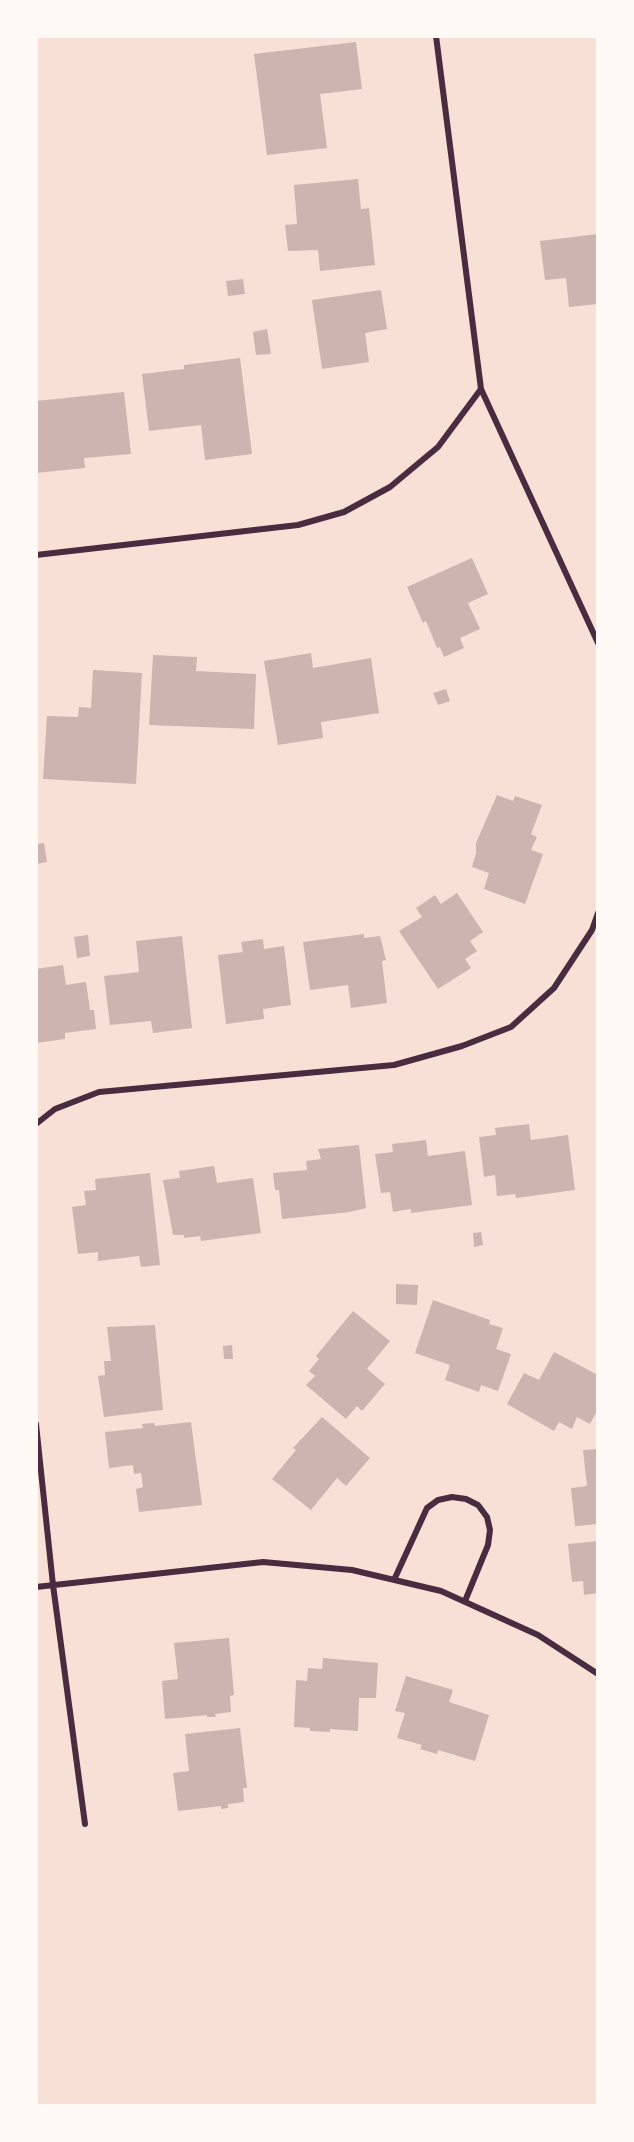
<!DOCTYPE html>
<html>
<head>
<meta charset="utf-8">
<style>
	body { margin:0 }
	#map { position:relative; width:634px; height:2142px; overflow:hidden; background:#f7e1d7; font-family:"Fira Sans",sans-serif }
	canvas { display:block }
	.frame { position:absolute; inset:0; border:38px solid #fffaf5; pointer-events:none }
</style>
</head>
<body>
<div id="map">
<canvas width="634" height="2142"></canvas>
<div class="frame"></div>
</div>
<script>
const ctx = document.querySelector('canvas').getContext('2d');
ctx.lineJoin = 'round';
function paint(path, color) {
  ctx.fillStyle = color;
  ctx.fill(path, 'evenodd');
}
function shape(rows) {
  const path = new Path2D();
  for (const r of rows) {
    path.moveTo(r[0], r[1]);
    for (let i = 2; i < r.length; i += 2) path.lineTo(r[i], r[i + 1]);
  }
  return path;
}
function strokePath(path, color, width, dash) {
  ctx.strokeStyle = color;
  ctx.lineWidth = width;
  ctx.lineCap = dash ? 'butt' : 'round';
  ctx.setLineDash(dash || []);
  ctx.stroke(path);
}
paint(shape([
	[356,42,362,89,320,94,327,148,267,155,254,54],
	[358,179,361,209,369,208,375,265,320,271,318,250,288,251,285,225,297,224,294,185],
	[598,234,598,304,569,307,566,278,545,280,540,241],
	[243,279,245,294,228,296,226,281],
	[381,290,387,329,365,333,369,362,322,369,312,300],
	[267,329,271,354,256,355,253,332],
	[240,358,252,454,205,460,201,425,149,431,142,374,184,369,184,365],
	[124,392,131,454,84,458,85,468,36,473,36,401],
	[472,558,488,594,468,603,480,629,460,638,464,648,444,657,440,647,437,648,426,621,423,623,407,587],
	[311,653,313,668,371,658,379,713,321,722,323,738,278,745,264,661],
	[153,655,197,657,196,671,256,674,254,729,149,725],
	[93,670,142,673,136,784,43,779,47,716,78,717,79,707,91,708],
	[446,689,450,701,438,705,433,693],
	[497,795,513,801,515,796,542,805,531,834,537,837,531,850,543,854,525,904,484,889,489,873,472,867,476,853,476,843],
	[44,843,47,862,36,864,36,844],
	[457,893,483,932,470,941,477,951,465,959,471,968,438,989,399,931,422,917,416,908,435,895,441,904],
	[364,934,364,938,380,936,386,960,382,961,387,1003,351,1008,348,985,310,990,303,942],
	[88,935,90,956,77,958,74,937],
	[182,936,192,1028,153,1033,151,1021,110,1025,104,976,139,972,136,941],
	[263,939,264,949,284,946,291,1005,263,1009,264,1019,226,1024,218,955,243,952,241,942],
	[63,965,66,985,86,982,90,1010,94,1010,96,1029,65,1033,65,1039,36,1043,36,969],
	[529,1124,531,1140,568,1135,575,1190,516,1198,515,1194,497,1196,495,1175,484,1177,479,1137,496,1135,495,1128],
	[426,1140,428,1156,465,1151,472,1205,411,1213,411,1209,393,1212,390,1192,381,1193,375,1154,393,1152,392,1144],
	[359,1145,366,1208,350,1212,282,1219,279,1190,275,1190,273,1173,307,1170,306,1161,321,1159,318,1149],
	[214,1166,217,1183,253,1178,261,1233,201,1241,200,1236,184,1238,184,1235,173,1235,163,1180,180,1178,179,1171],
	[150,1173,160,1265,141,1267,139,1256,98,1261,98,1252,78,1254,72,1207,86,1205,84,1191,96,1190,95,1179],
	[481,1232,483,1245,474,1247,473,1233],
	[396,1284,418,1285,417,1305,396,1304],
	[433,1300,490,1320,489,1324,503,1328,496,1349,511,1354,498,1391,481,1385,479,1392,445,1380,450,1365,415,1353],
	[353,1311,390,1341,367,1369,385,1384,362,1411,357,1406,346,1419,306,1385,315,1376,309,1371,319,1359,316,1356],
	[155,1325,163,1410,104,1417,98,1376,105,1375,104,1361,111,1361,107,1327],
	[232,1345,233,1359,224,1359,223,1346],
	[554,1352,598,1375,598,1409,590,1424,577,1417,572,1429,559,1422,554,1431,507,1404,524,1373,539,1380],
	[322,1417,370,1458,346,1486,337,1478,311,1510,272,1479,296,1450,293,1448],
	[191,1422,202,1505,139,1512,136,1489,143,1487,141,1473,134,1474,133,1465,109,1468,105,1432,143,1428,142,1424,154,1423,155,1426],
	[598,1449,598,1524,575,1526,571,1488,587,1486,583,1450],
	[598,1541,598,1593,584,1595,583,1581,572,1582,568,1544],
	[229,1638,234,1695,230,1696,231,1712,215,1714,216,1717,207,1717,207,1715,165,1719,162,1681,178,1679,174,1643],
	[323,1658,378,1663,376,1698,359,1698,358,1731,330,1729,330,1732,310,1731,310,1728,294,1727,296,1680,307,1681,308,1668,322,1669],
	[406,1676,453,1690,449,1702,489,1715,475,1761,438,1750,437,1754,420,1749,422,1745,397,1738,405,1713,395,1711],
	[240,1728,247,1788,243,1788,244,1802,228,1804,228,1808,221,1809,221,1806,178,1811,173,1773,189,1771,185,1734]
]), '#ccb4b1');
strokePath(shape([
	[436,36,481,389,598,643],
	[36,555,298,525,344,512,390,487,438,447,481,389],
	[36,1124,55,1109,99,1092,394,1065,462,1046,511,1027,554,988,592,930,598,913],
	[36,1424,53,1585,85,1824],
	[394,1580,427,1508,438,1500,452,1497,466,1499,478,1505,487,1517,490,1530,488,1545,465,1601],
	[36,1587,263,1562,352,1570,441,1591,538,1635,598,1674]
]), '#4a2c40', 6);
</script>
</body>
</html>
